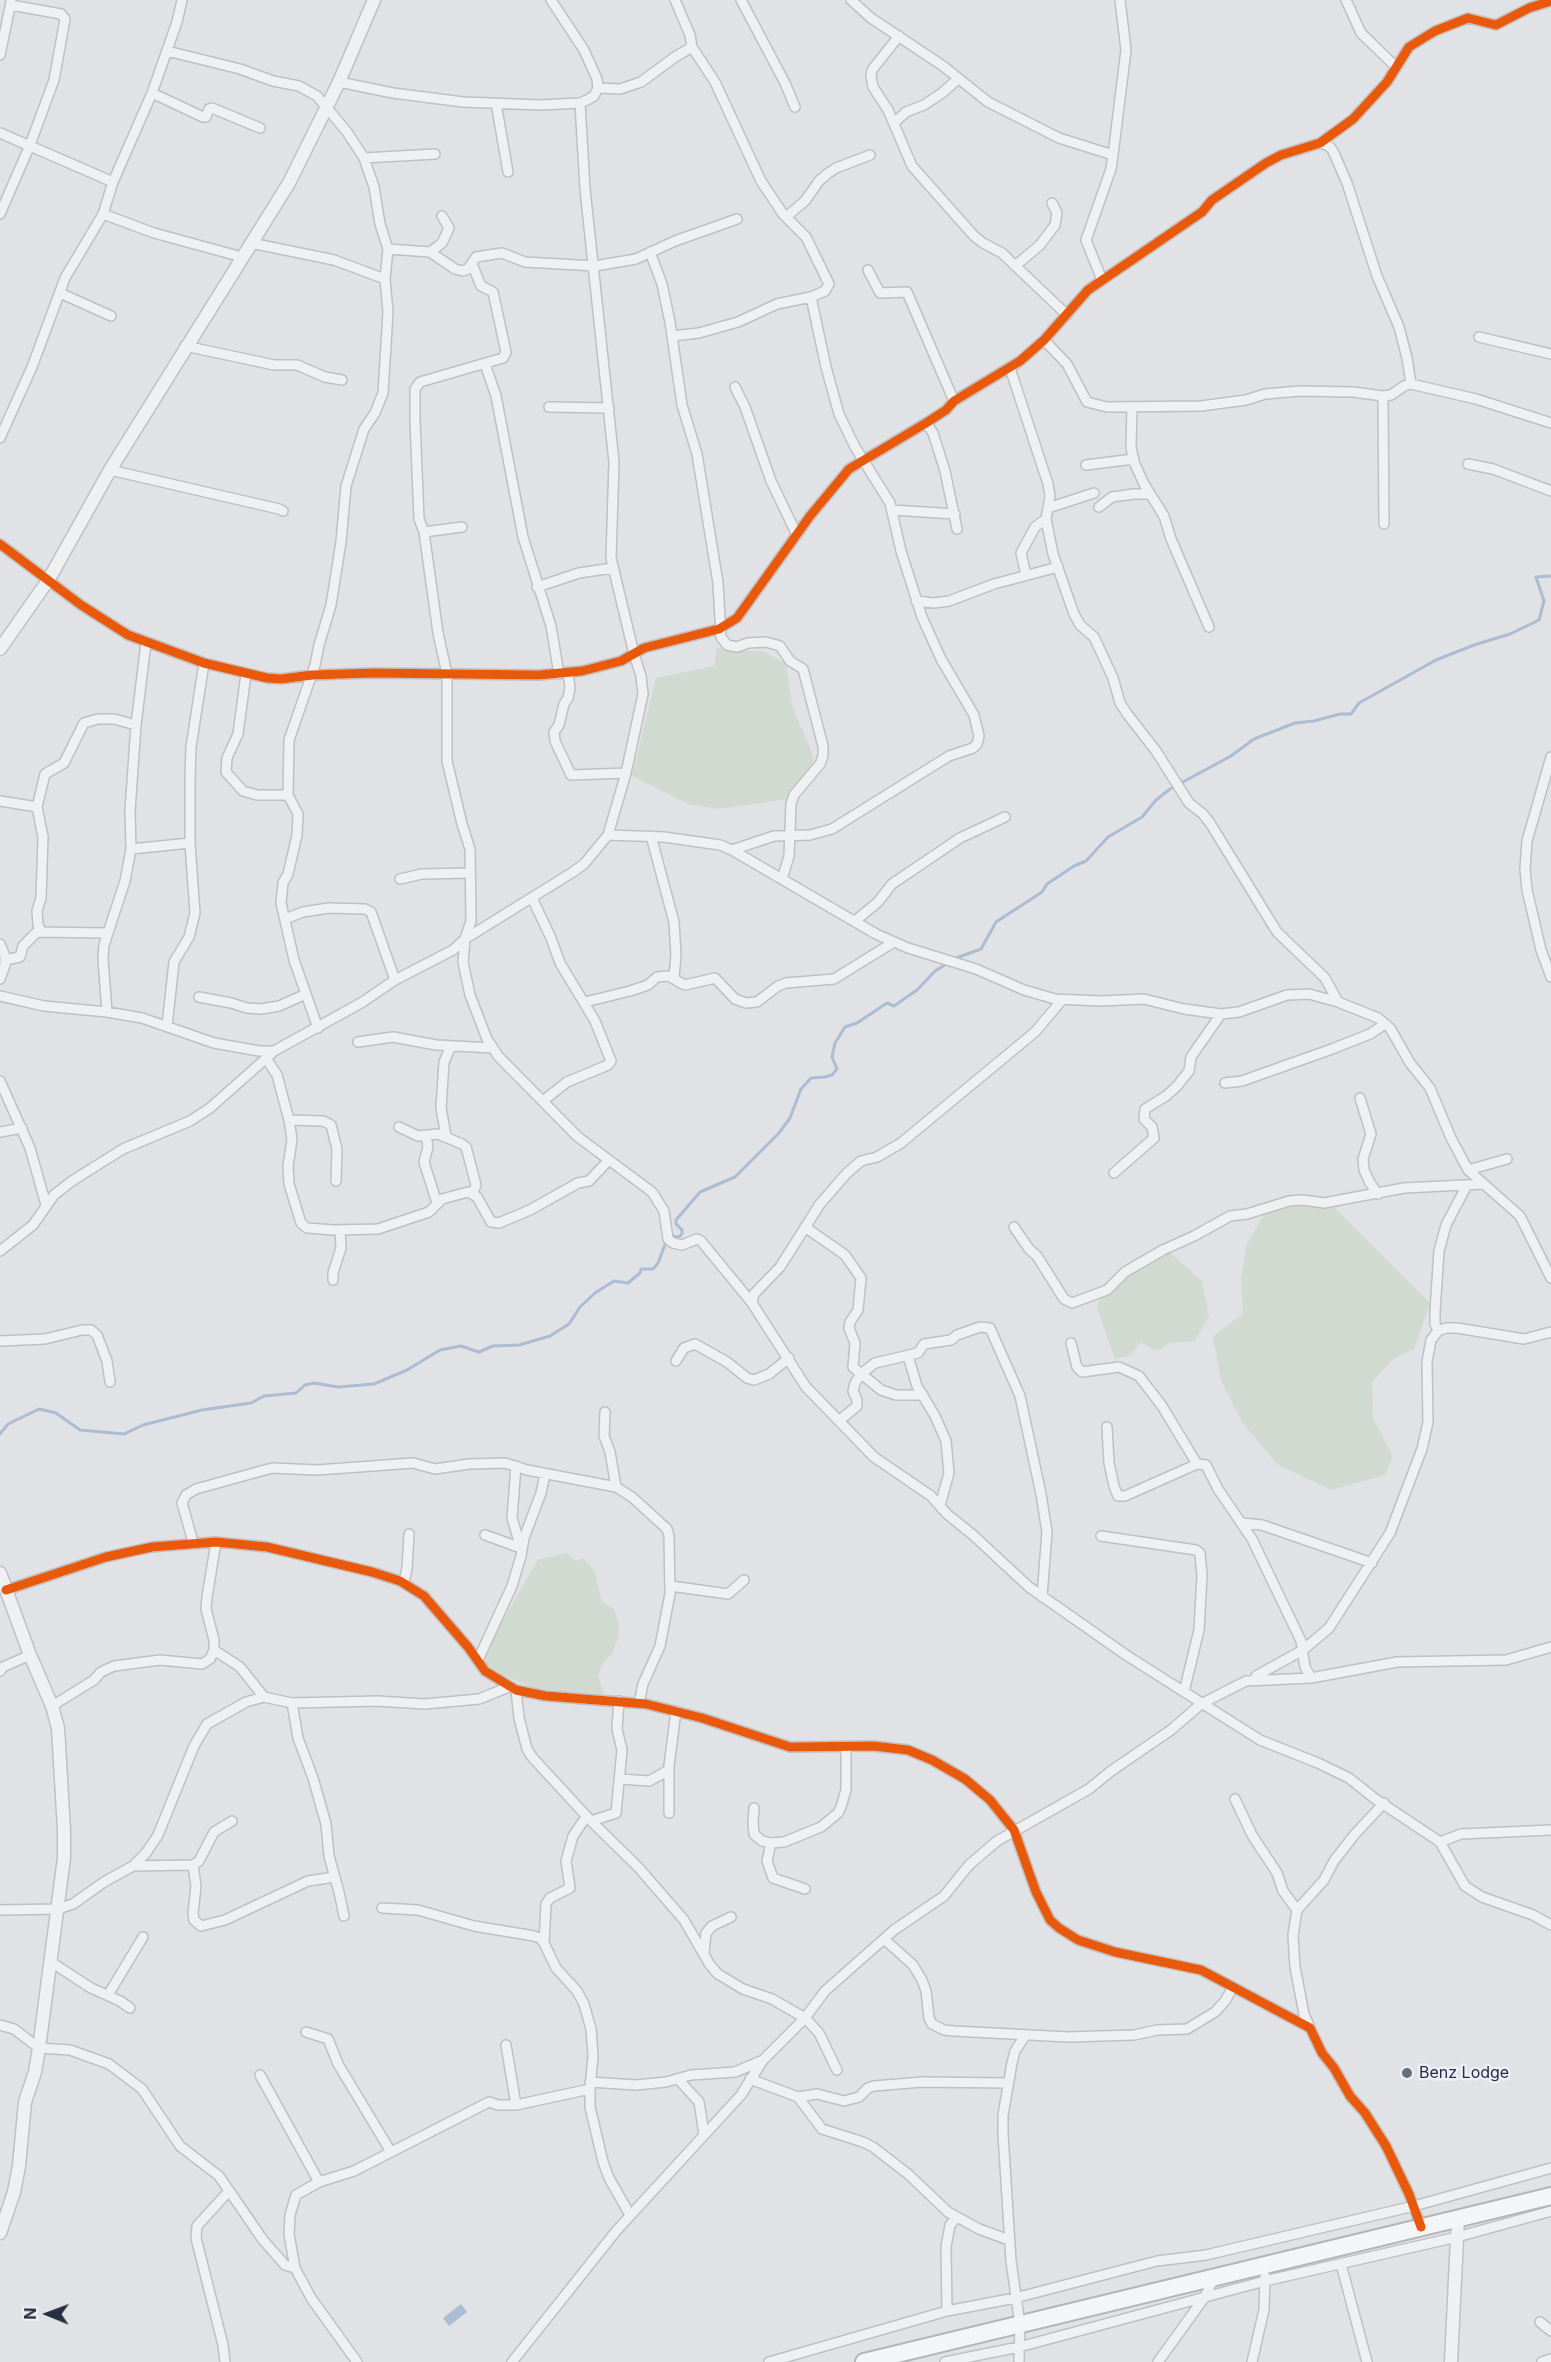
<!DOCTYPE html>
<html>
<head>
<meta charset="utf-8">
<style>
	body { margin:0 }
	#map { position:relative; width:1551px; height:2362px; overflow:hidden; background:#e0e2e5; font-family:Inter,sans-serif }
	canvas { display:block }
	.north { position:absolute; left:18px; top:2284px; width:60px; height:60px; -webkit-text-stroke:4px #edf0f6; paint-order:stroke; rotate:271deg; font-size:16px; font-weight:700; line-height:24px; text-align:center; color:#262e40 }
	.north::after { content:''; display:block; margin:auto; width:21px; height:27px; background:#262e40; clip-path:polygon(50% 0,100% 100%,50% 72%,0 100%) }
</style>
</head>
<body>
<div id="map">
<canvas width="1551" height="2362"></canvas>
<div class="north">N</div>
</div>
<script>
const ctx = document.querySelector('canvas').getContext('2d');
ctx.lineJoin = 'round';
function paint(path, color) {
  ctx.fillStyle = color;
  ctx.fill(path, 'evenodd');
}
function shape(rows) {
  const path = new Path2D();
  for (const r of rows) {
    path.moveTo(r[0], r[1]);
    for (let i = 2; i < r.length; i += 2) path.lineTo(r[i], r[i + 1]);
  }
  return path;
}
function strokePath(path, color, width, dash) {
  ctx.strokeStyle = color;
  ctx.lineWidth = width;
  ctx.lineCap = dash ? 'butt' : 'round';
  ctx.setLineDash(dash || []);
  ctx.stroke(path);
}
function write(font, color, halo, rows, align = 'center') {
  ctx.font = font + ' Inter,sans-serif';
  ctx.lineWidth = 5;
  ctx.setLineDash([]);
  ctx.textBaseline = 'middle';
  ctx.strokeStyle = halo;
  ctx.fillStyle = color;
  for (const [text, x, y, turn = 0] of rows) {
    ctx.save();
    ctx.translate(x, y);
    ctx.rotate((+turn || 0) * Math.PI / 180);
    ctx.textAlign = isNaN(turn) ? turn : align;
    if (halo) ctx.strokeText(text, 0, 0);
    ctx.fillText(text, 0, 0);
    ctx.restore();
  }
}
paint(shape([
	[717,648,764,652,786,663,792,706,811,750,814,768,788,799,718,809,688,804,632,776,656,678,714,666],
	[1294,1203,1334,1207,1430,1303,1414,1349,1393,1359,1372,1382,1373,1418,1393,1457,1385,1475,1331,1490,1277,1464,1242,1422,1221,1380,1213,1336,1243,1314,1241,1278,1247,1244,1266,1211],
	[1168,1251,1202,1281,1209,1316,1195,1341,1168,1343,1162,1349,1154,1350,1141,1342,1130,1355,1115,1359,1097,1308,1100,1298,1127,1274],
	[566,1553,576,1561,583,1558,589,1564,595,1573,602,1602,614,1609,618,1623,619,1635,612,1654,602,1664,598,1676,604,1694,567,1693,529,1686,505,1676,482,1662,497,1630,538,1560]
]), '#d0dad0');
paint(shape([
	[461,2304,467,2312,449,2326,443,2318]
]), '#acbcd3');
strokePath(shape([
	[956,958,981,949,996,922,1042,892,1047,884,1074,866,1086,861,1108,837,1142,817,1156,800,1170,789,1231,756,1254,739,1295,723,1314,721,1340,714,1351,714,1359,703,1436,660,1474,645,1510,634,1539,620,1544,601,1536,577,1551,576],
	[670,1236,679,1237,682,1234,682,1230,676,1224,676,1220,700,1192,735,1177,779,1133,790,1118,801,1089,811,1078,825,1077,832,1075,837,1069,832,1057,835,1043,845,1027,857,1023,887,1003,894,1006,917,990,935,971,948,963],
	[0,1434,8,1424,39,1409,56,1413,80,1430,124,1434,143,1425,202,1410,251,1403,264,1396,296,1393,305,1385,314,1383,338,1387,374,1384,407,1370,440,1350,461,1346,479,1352,493,1346,519,1345,550,1336,569,1324,580,1307,595,1293,614,1281,628,1283,640,1273,641,1269,653,1269,658,1263,666,1242]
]), '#acbcd3', 3);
const minor = shape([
	[741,0,785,83,795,107],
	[851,0,871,18,943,66,988,102,1059,138,1113,155],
	[1346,0,1361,33,1396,67],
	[899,36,872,70,871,76,873,87,888,110,912,166,974,236,983,243,1002,253,1067,315],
	[167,51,240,69,273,81,299,86,317,96,347,132,364,158,374,187,380,224,388,249,385,279,388,312,383,393,375,413,364,429,346,486,341,542,331,605,319,645,315,665,289,740,288,795,298,814,297,835,288,874,283,883,281,903,294,960,318,1028],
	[0,55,11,2],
	[339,82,393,93,463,102,540,105,580,103,587,100,594,96,598,88,597,79,584,50,551,0],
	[598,88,620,89,641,82,675,57,692,47],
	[152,93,203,117,206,117,209,109,212,108,260,128],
	[496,103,508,172],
	[580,103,585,189,614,462,611,558,634,654,641,676,643,694,626,773,608,835,584,864,573,872,465,939,463,962,470,995,487,1039,498,1056,578,1137,652,1192,664,1211,668,1239,673,1243,682,1245,697,1239,701,1241,752,1303],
	[894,123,906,112,924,105,942,93,958,79],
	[0,133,113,182],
	[1320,143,1329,146,1333,151,1347,183,1377,276,1399,327,1407,358,1411,384],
	[364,158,435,154],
	[0,214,30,145,54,80,65,19,61,14,11,5],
	[103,214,154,233,242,257],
	[787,216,805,201,819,181,827,174,836,168,870,155],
	[251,243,334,260,385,279],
	[388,249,430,252,455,269,463,271,468,269,476,257,502,253,525,262,595,266,636,259,675,241,737,219],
	[430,252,442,243,449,228,442,216],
	[650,252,662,284,670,322,682,405,697,454,718,583,721,637,727,645,737,647,748,643,766,642,780,646,790,661,803,669,823,746,823,756,820,764,794,795,791,804,789,856,782,879],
	[1015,266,1040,245,1055,225,1057,213,1052,203],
	[868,270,880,293,907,292,954,401],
	[1102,280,1086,240,1111,169,1113,155,1126,50,1120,0],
	[60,293,111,316],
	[672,336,699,333,738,322,777,304,811,297,825,291,829,284,806,237,783,214,761,181,715,82,692,47,690,35,675,0],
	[1479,337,1551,354],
	[1044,340,1067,364,1087,402,1107,407,1201,406,1246,400,1265,394,1300,391,1353,392,1383,396,1391,395,1404,386,1411,384,1476,399,1551,423],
	[185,346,274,365,297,365,325,377,342,380],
	[485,364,496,396,523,537,551,626,559,674],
	[1010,368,1048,484,1050,496,1046,519,1053,554,1074,614,1080,625,1094,637,1113,678,1120,703,1128,715,1156,751,1189,803,1203,814,1210,823,1277,932,1325,978,1338,1002],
	[735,387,745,407,771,481,797,535],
	[1383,396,1384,524],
	[549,407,609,408],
	[1132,407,1131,447,1134,462,1144,484,1164,516,1171,539,1209,627],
	[926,423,933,433,945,471,957,529],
	[0,438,32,367,65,278,103,214,113,182,152,93,177,22,182,0],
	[1468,464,1493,469,1551,491],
	[1086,465,1134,459],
	[110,470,279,509,283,511],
	[1099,507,1112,497,1134,494,1150,494],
	[1048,508,1094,493],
	[892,510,955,514],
	[424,532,462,527],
	[0,544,81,605,128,635,204,663,267,678,281,679,312,675,373,673,539,675,582,671,621,661,644,648,719,629,737,618,810,516,849,469,926,423,946,410,954,401,1020,361,1044,340,1088,290,1202,212,1212,200,1266,163,1281,155,1320,143,1353,119,1387,82,1409,47,1435,31,1468,18,1496,25,1529,8,1551,1],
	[1026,575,1021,553,1035,527,1046,519],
	[537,587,579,573,613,568],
	[916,601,934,603,949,601,994,584,1058,567],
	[568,673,570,688,568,698,564,704,559,725,554,732,555,741,571,775,626,773],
	[246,674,238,734,227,758,226,772,243,791,257,795,288,795],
	[1551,757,1527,841,1525,869,1527,890,1541,950,1551,977],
	[0,801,37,807],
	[608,835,664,837,720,845,732,850,876,934,908,948,976,969,1024,990,1055,999,1101,1001,1144,999,1184,1009,1221,1014,1239,1012,1287,995,1309,994,1338,1002,1378,1018,1390,1028,1410,1063,1430,1088,1451,1138,1468,1170,1520,1216,1551,1278],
	[651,836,674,922,676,955,674,977],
	[131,849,190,843],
	[732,850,774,836,810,835,832,829,949,756,973,748,977,744,979,736,974,715,941,659,922,617,901,551,890,503,855,447,839,414,826,367,811,297],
	[400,879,422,874,470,873],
	[532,898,551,938,560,963,595,1021,611,1061,608,1065,567,1082,544,1100],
	[285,919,303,912,329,908,365,909,371,912,395,980],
	[855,921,878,902,892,884,960,838,1005,817],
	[41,931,38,925,37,911,41,898,43,837,37,807,45,774,64,763,84,723,98,719,114,719,136,725],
	[0,944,5,956,5,965,0,979],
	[5,960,20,957,23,946,37,932,108,933],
	[0,996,44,1006,107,1012,142,1018,214,1043,259,1051,274,1051,361,1003,395,980,453,950,465,939,471,921,470,849,462,824,447,761,447,674,438,633,424,532,419,519,415,421,415,389,420,382,503,358,506,352,493,292,481,286,472,264],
	[199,997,231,1003,247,1008,261,1009,279,1006,306,994],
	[1062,1000,1035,1032,901,1143,877,1157,861,1161,847,1173,820,1204,780,1267,754,1294,752,1303,806,1387,874,1457,931,1496,947,1514,973,1535,1029,1587,1126,1655,1260,1740,1318,1763,1349,1778,1374,1798,1440,1842,1465,1886,1482,1897,1533,1915,1551,1925],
	[585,1002,630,991,648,985,657,977,668,976,685,985,715,978,735,999,746,1003,757,1002,778,986,786,983,834,979,894,942],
	[107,1012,103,959,104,945,125,881,131,849,130,811,136,725,146,643],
	[167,1026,174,962,189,937,195,913,190,843,190,778,191,747,204,663],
	[358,1042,393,1037,436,1045,492,1048],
	[266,1058,277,1075,289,1120,292,1139,288,1166,289,1184,301,1223,307,1228,334,1230,378,1229,429,1212,442,1199,468,1192,477,1197,491,1222,499,1223,530,1210,578,1183,589,1181,608,1161],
	[0,1081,30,1148,46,1205],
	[1225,1083,1242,1081,1332,1049,1370,1034,1385,1024],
	[1360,1098,1371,1134,1363,1159,1364,1170,1370,1183,1378,1194],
	[289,1120,323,1121,331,1125,337,1149,336,1181],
	[399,1127,418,1136,438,1134,462,1144,466,1147,476,1185,473,1193],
	[0,1132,22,1128],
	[426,1136,428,1147,424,1162,437,1203],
	[446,1136,441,1108,444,1062,451,1046],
	[1468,1170,1507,1159],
	[1114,1173,1154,1138,1152,1127,1144,1119,1145,1109,1166,1096,1177,1086,1189,1071,1191,1057,1221,1014],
	[805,1227,845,1255,861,1278,858,1310,850,1322,849,1328,855,1343,853,1367,881,1390,896,1395,923,1395],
	[1014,1227,1029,1249,1037,1256,1064,1299,1072,1303,1107,1290,1125,1272,1163,1250,1194,1236,1230,1216,1247,1214,1289,1201,1303,1200,1324,1203,1404,1188,1483,1184],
	[0,1251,33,1225,54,1195,72,1181,123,1149,190,1121,210,1108,271,1054],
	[333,1280,333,1273,341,1248,340,1230],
	[1438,1331,1435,1324,1435,1311,1439,1251,1446,1225,1466,1187],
	[0,1341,45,1339,82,1330,91,1330,97,1335,107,1361,110,1382],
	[1071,1343,1077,1367,1082,1372,1119,1367,1139,1376,1162,1406,1197,1464],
	[908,1356,917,1386,935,1416,946,1441,949,1473,940,1505],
	[676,1361,684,1348,695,1344,727,1362,747,1378,754,1380,769,1374,789,1358],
	[605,1412,604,1436,610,1452,616,1487],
	[840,1420,857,1406,857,1400,853,1391,855,1383,861,1374,875,1363,918,1353,924,1344,951,1340,957,1335,980,1327,990,1328,1020,1396,1041,1494,1047,1532,1042,1597],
	[1107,1427,1109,1463,1114,1486,1118,1496,1125,1496,1197,1464,1206,1465,1218,1489,1252,1539,1301,1641,1305,1667,1311,1678],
	[516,1466,512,1518,521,1548],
	[1242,1523,1262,1525,1372,1563],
	[485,1535,521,1548],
	[1101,1536,1196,1550,1200,1553,1202,1576,1199,1630,1184,1692],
	[193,1542,182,1503,186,1495,196,1489,272,1468,317,1470,413,1463,435,1469,469,1464,505,1463,527,1470,616,1487,632,1497,667,1529,669,1536,670,1594,660,1646,643,1684,639,1703],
	[400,1581,405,1578,407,1568,409,1534],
	[671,1586,728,1594,744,1580],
	[6,1590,106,1557,152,1547,216,1542,267,1547,372,1572,400,1581,424,1596,468,1647,485,1671,516,1690,546,1696,646,1704,702,1718,790,1747,873,1746,908,1750,932,1760,965,1779,990,1800,1014,1830,1036,1892,1050,1920,1059,1928,1078,1940,1115,1952,1201,1970,1310,2028,1322,2053,1334,2068,1350,2096,1365,2113,1386,2146,1409,2194,1421,2227],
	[214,1650,240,1667,264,1697],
	[478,1660,512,1586,521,1556,524,1538,541,1493,545,1474],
	[0,1671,3,1667,30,1655],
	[1256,1676,1303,1650,1329,1628,1390,1533,1422,1449,1428,1422,1427,1362,1431,1340,1438,1331,1446,1328,1457,1328,1524,1339,1551,1332],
	[516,1690,519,1718,527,1749,532,1757,591,1821,638,1867,684,1920,710,1965,718,1974,743,1989,772,1999,805,2018,819,2033,837,2070],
	[292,1703,298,1738,313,1778,326,1824,329,1856,339,1892,344,1916],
	[52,1706,94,1680,101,1672,114,1666,160,1660,202,1664,210,1659,214,1650,214,1640,206,1609,207,1597,216,1542],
	[620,1779,649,1781,669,1770],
	[1235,1799,1252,1835,1277,1873,1283,1891,1297,1910],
	[754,1808,753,1822,754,1834,762,1841,771,1843,784,1842,821,1827,838,1813,841,1807,846,1790,846,1746],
	[669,1813,669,1766,676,1711],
	[591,1821,616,1813,622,1750,617,1729,619,1701],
	[1440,1842,1461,1834,1551,1830],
	[771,1843,767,1861,773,1878,805,1889],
	[193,1865,196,1886,193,1913,194,1920,201,1926,225,1920,308,1881,335,1877],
	[133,1866,193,1865,199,1861,214,1832,232,1821],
	[382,1908,418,1910,474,1926,534,1936,540,1938,544,1943,556,1968,577,1991,584,2004,591,2029,593,2056,590,2089,590,2107,603,2162,609,2178,630,2215],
	[0,1910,58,1909,73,1904,104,1882,133,1866,146,1853,158,1835,194,1746,207,1724,246,1702,264,1697,292,1703,377,1701,425,1704,479,1699,509,1687],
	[884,1939,913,1965,922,1980,926,1991,929,2018,932,2024,944,2030,954,2031,1068,2037,1134,2035,1157,2030,1187,2029,1215,2012,1225,2001,1233,1987],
	[544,1943,546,1904,550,1898,570,1888,566,1861,573,1836,586,1817],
	[704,1953,706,1933,712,1926,731,1917],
	[51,1962,91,1988,120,2001,130,2008],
	[108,1995,143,1937],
	[0,2025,14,2029,39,2048,70,2050,109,2064,142,2089,180,2146,219,2176,263,2240,285,2265,295,2268],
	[1310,2028,1304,2014,1295,1967,1293,1935,1297,1910,1324,1880,1334,1861,1355,1834,1384,1803],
	[306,2032,328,2039,338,2064,391,2152],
	[506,2045,516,2105],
	[260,2075,319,2182],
	[678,2079,699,2102,704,2134],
	[750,2079,798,2097,822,2129,863,2142,873,2147,908,2174,948,2212,979,2229,1009,2240],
	[590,2082,636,2085,666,2082,691,2075,735,2072,761,2061],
	[798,2097,817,2094,844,2101,859,2097,868,2088,874,2086,922,2082,1008,2083],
	[1341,2264,1367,2362],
	[947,2311,946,2247,950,2225,956,2218],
	[1540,2322,1551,2331],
	[225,2362,223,2345,196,2238,197,2226,229,2191],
	[357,2362,311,2298,295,2268,289,2234,290,2215,296,2195,319,2182,354,2171,489,2102,498,2105,516,2105,590,2089],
	[512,2362,617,2230,741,2095,763,2060,805,2018,825,1991,894,1930,944,1896,969,1865,997,1841,1089,1789,1111,1771,1171,1730,1201,1704,1246,1681,1311,1678,1397,1662,1506,1660,1551,1647],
	[769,2362,947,2311,1015,2298,1157,2261,1206,2255,1414,2206,1551,2168],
	[945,2362,1019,2347,1265,2281,1457,2237,1551,2211],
	[1019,2362,1020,2325,1011,2261,1003,2134,1003,2115,1012,2063,1015,2051,1025,2036],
	[1158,2362,1204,2298,1215,2277],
	[1252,2362,1264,2310,1265,2276],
	[1542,2362,1551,2359]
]);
const tertiary = shape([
	[0,649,49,579,110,470,289,183,339,82,374,0],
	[0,1573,30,1655,52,1706,58,1728,64,1830,64,1858,39,2048,35,2072,25,2102,19,2166,14,2192,0,2233],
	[1451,2362,1458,2218]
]);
const trunk = shape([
	[864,2362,1551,2196]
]);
strokePath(minor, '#bec0c3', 12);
strokePath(tertiary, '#bec0c3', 15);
strokePath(trunk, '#b2b5ba', 20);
strokePath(minor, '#eff0f2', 9);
strokePath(tertiary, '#eff0f2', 12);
strokePath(trunk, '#f4f5f6', 16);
strokePath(shape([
	[0,544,81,605,128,635,204,663,267,678,281,679,312,675,373,673,539,675,582,671,621,661,644,648,719,629,737,618,810,516,849,469,926,423,946,410,954,401,1020,361,1044,340,1088,290,1202,212,1212,200,1266,163,1281,155,1320,143,1353,119,1387,82,1409,47,1435,31,1468,18,1496,25,1529,8,1551,1],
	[6,1590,106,1557,152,1547,216,1542,267,1547,372,1572,400,1581,424,1596,468,1647,485,1671,516,1690,546,1696,646,1704,702,1718,790,1747,873,1746,908,1750,932,1760,965,1779,990,1800,1014,1830,1036,1892,1050,1920,1059,1928,1078,1940,1115,1952,1201,1970,1310,2028,1322,2053,1334,2068,1350,2096,1365,2113,1386,2146,1409,2194,1421,2227]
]), '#e8590c', 9);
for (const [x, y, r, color] of [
	[1407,2073,6,"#676d7a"]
]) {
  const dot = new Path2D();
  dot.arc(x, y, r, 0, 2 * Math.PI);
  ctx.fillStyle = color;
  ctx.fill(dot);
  strokePath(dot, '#edf0f6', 2);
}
write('16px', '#262e40', '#edf0f6', [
	["Benz Lodge",1419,2073]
], 'left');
</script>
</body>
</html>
